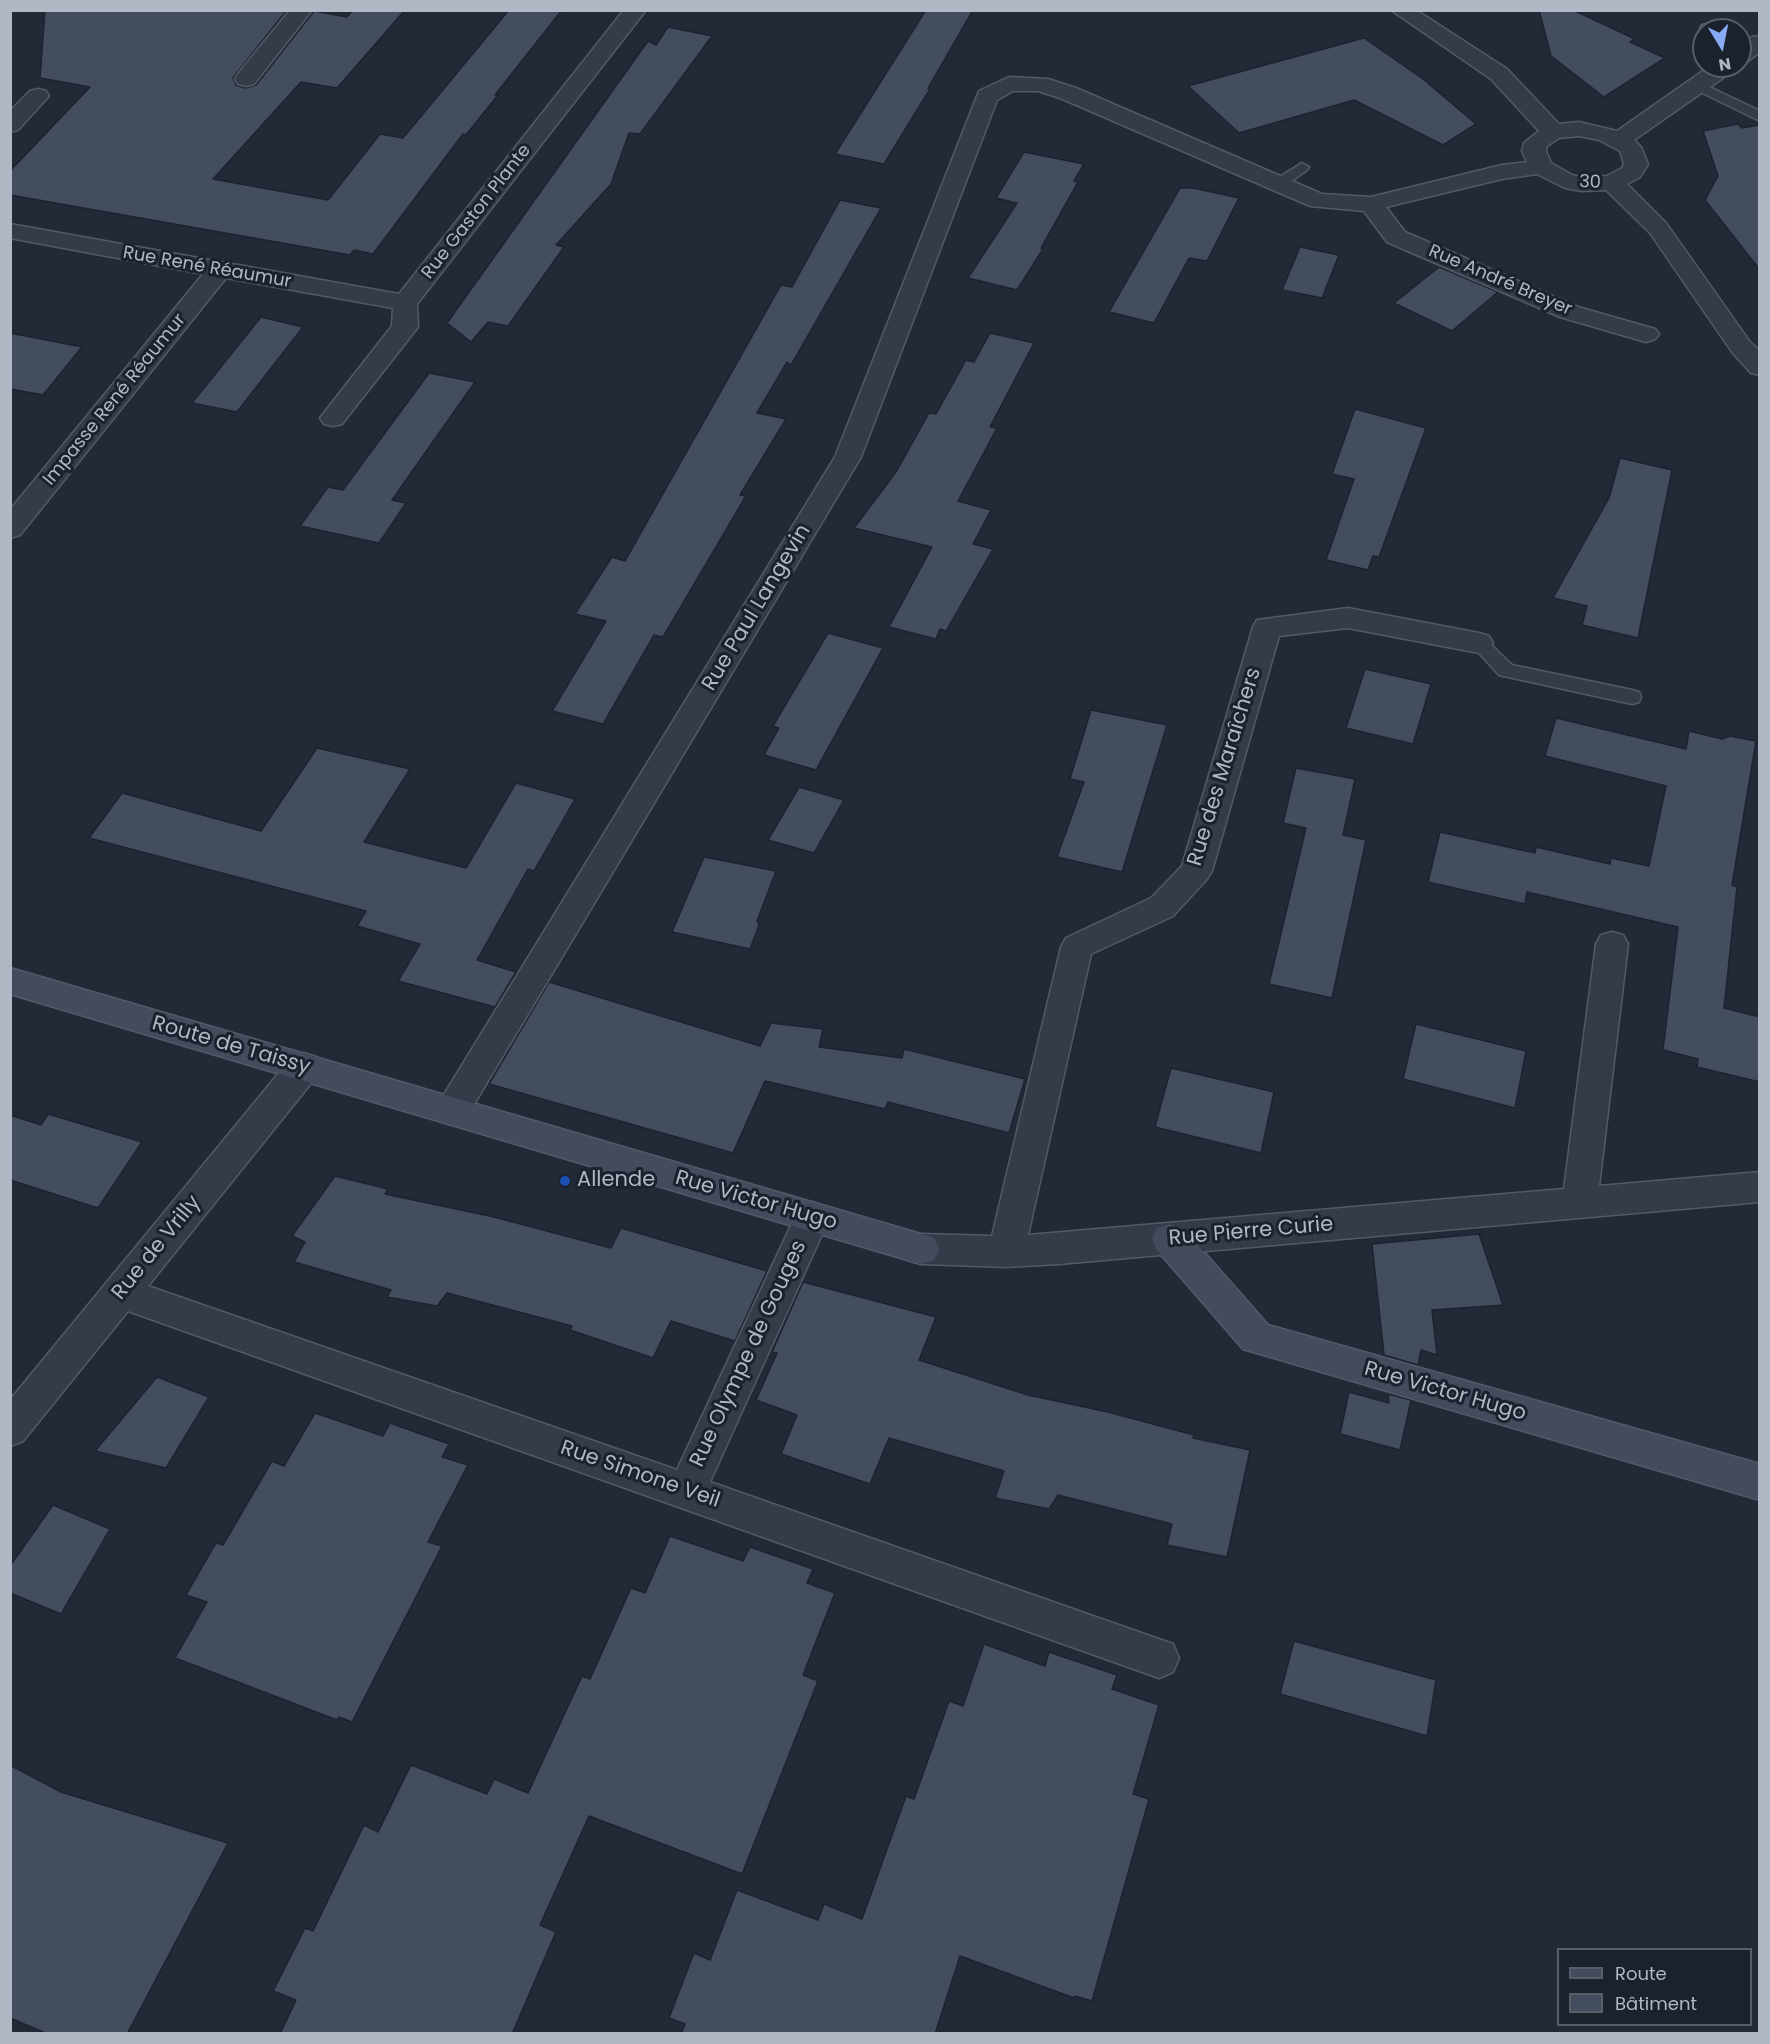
<!DOCTYPE html>
<html>
<head>
<meta charset="utf-8">
<style>
	body { margin:0 }
	#map { position:relative; width:1770px; height:2044px; overflow:hidden; background:#222a38; font-family:Poppins,sans-serif }
	canvas { display:block }
	.frame { position:absolute; inset:0; border:12px solid #b0b7c5; pointer-events:none }
	.legend { position:absolute; left:1557px; top:1948px; width:195px; height:78px; box-sizing:border-box; background:#1b222d; border:2px solid #575e6a; margin:0; padding:8px 10px; list-style:none; font-size:18px; color:#b0b7c5 }
	.legend li { display:flex; align-items:center; gap:12px; height:30px }
	.legend b { width:30px; border:2px solid #575e6a }
	.north { position:absolute; left:1692px; top:18px; width:60px; height:60px; box-sizing:border-box; background:#1b222d; border:2px solid #575e6a; border-radius:50%; rotate:170deg; font-size:16px; font-weight:700; line-height:24px; text-align:center; color:#b0b7c5 }
	.north::after { content:''; display:block; margin:auto; width:21px; height:27px; background:#87abf4; clip-path:polygon(50% 0,100% 100%,50% 72%,0 100%) }
</style>
</head>
<body>
<div id="map">
<canvas width="1770" height="2044"></canvas>
<div class="frame"></div>
<ul class="legend">
<li><b style="height:8px;background:#444b5c"></b>Route</li>
<li><b style="height:16px;background:#434d5d"></b>Bâtiment</li>
</ul>
<div class="north">N</div>
</div>
<script>
const ctx = document.querySelector('canvas').getContext('2d');
ctx.lineJoin = 'round';
function paint(path, color) {
  ctx.fillStyle = color;
  ctx.fill(path, 'evenodd');
}
function shape(rows) {
  const path = new Path2D();
  for (const r of rows) {
    path.moveTo(r[0], r[1]);
    for (let i = 2; i < r.length; i += 2) path.lineTo(r[i], r[i + 1]);
  }
  return path;
}
function strokePath(path, color, width, dash) {
  ctx.strokeStyle = color;
  ctx.lineWidth = width;
  ctx.lineCap = dash ? 'butt' : 'round';
  ctx.setLineDash(dash || []);
  ctx.stroke(path);
}
function write(font, color, halo, rows, align = 'center') {
  ctx.font = font + ' Poppins,sans-serif';
  ctx.lineWidth = 6;
  ctx.setLineDash([]);
  ctx.textBaseline = 'middle';
  ctx.strokeStyle = halo;
  ctx.fillStyle = color;
  for (const [text, x, y, turn = 0] of rows) {
    ctx.save();
    ctx.translate(x, y);
    ctx.rotate((+turn || 0) * Math.PI / 180);
    ctx.textAlign = isNaN(turn) ? turn : align;
    if (halo) ctx.strokeText(text, 0, 0);
    ctx.fillText(text, 0, 0);
    ctx.restore();
  }
}
const building = shape([
	[45,10,287,10,233,78,236,85,245,88,256,85,314,11,347,17,353,10,405,10,337,88,301,82,213,179,328,200,380,134,403,138,509,10,562,10,495,95,498,95,466,135,463,134,373,254,354,250,350,255,10,195,10,171,90,87,40,78,45,10],
	[926,10,973,10,928,88,930,89,884,164,835,154,926,10],
	[1539,10,1573,10,1635,39,1630,42,1665,58,1604,97,1551,56,1539,10],
	[668,27,712,36,640,134,629,133,611,184,556,245,564,247,508,326,488,322,471,342,447,323,648,41,656,45,668,27],
	[1364,38,1423,79,1476,124,1443,145,1354,100,1239,133,1188,86,1364,38],
	[1738,124,1742,128,1760,125,1760,270,1705,200,1718,176,1703,131,1738,124],
	[1024,152,1084,164,1074,181,1078,182,1041,248,1043,249,1017,290,968,278,1017,203,996,198,1024,152],
	[1180,188,1193,188,1239,198,1207,261,1189,258,1154,323,1109,312,1180,188],
	[840,200,881,208,791,365,787,362,757,413,786,419,740,495,746,496,663,637,654,635,603,724,552,711,606,621,575,614,612,557,625,561,781,285,792,287,840,200],
	[1300,247,1339,255,1322,298,1282,290,1300,247],
	[1439,267,1498,292,1452,331,1394,303,1439,267],
	[261,317,303,327,237,412,192,403,261,317],
	[10,333,82,347,43,395,10,389,10,333],
	[990,333,1034,343,990,427,997,428,958,501,991,510,973,544,993,549,946,631,940,629,936,639,889,627,932,547,854,528,896,472,929,413,936,414,966,360,974,362,990,333],
	[429,373,475,382,392,500,406,503,379,543,300,526,328,487,343,490,429,373],
	[1355,409,1426,428,1379,557,1373,556,1368,570,1326,560,1354,479,1332,474,1355,409],
	[1620,458,1672,470,1638,638,1582,625,1587,606,1553,598,1609,498,1620,458],
	[828,633,883,648,816,770,764,755,779,728,773,726,828,633],
	[1365,669,1431,684,1413,744,1346,728,1365,669],
	[1091,710,1167,725,1122,872,1057,857,1084,782,1070,779,1091,710],
	[1556,718,1686,749,1689,731,1722,739,1730,736,1756,741,1732,885,1737,887,1724,1008,1760,1017,1760,1082,1697,1067,1698,1059,1663,1050,1678,927,1527,892,1525,904,1428,882,1440,832,1535,853,1536,847,1610,864,1611,858,1649,866,1666,786,1545,756,1556,718],
	[317,748,410,769,364,842,466,868,516,783,575,799,534,871,528,869,477,960,516,972,495,1007,398,981,420,944,357,926,366,911,89,838,122,793,261,831,317,748],
	[1296,768,1355,779,1343,835,1366,840,1332,998,1269,984,1306,828,1283,823,1296,768],
	[799,787,844,800,814,853,768,840,799,787],
	[704,857,776,871,757,921,759,925,750,949,672,932,704,857],
	[549,982,760,1046,771,1023,823,1029,819,1047,902,1058,904,1049,1025,1079,1009,1133,888,1102,885,1109,765,1081,733,1153,489,1084,549,982],
	[1416,1024,1526,1051,1515,1108,1403,1079,1416,1024],
	[1171,1068,1274,1092,1261,1153,1155,1127,1171,1068],
	[48,1114,142,1142,98,1208,10,1180,10,1115,41,1125,48,1114],
	[335,1176,388,1189,385,1194,494,1217,611,1248,621,1228,767,1271,735,1341,671,1321,653,1358,570,1330,572,1326,447,1293,437,1306,387,1297,391,1290,294,1262,305,1242,292,1236,335,1176],
	[1479,1234,1503,1305,1432,1310,1437,1355,1421,1350,1418,1365,1384,1355,1372,1244,1479,1234],
	[803,1282,936,1317,919,1360,1028,1395,1108,1412,1194,1435,1193,1438,1250,1450,1227,1557,1167,1545,1172,1524,1058,1495,1049,1509,995,1498,1004,1471,889,1438,870,1484,781,1454,797,1415,756,1400,777,1353,772,1352,803,1282],
	[157,1377,209,1397,166,1468,95,1451,157,1377],
	[1349,1392,1389,1403,1388,1394,1411,1400,1400,1450,1340,1434,1349,1392],
	[315,1413,383,1436,390,1423,449,1444,442,1457,468,1465,428,1542,442,1546,352,1722,339,1717,337,1720,175,1658,207,1602,186,1595,216,1543,223,1545,272,1461,284,1466,315,1413],
	[53,1505,110,1529,61,1614,10,1593,10,1566,53,1505],
	[670,1536,743,1561,750,1547,813,1569,807,1583,835,1593,803,1675,818,1681,742,1874,589,1816,540,1925,556,1932,512,2034,280,2034,296,2000,273,1991,305,1928,313,1931,364,1825,378,1832,411,1765,487,1794,494,1779,528,1793,582,1676,590,1679,631,1588,645,1593,670,1536],
	[1294,1641,1436,1680,1427,1736,1280,1694,1294,1641],
	[984,1644,1045,1666,1049,1652,1117,1675,1112,1689,1159,1705,1133,1794,1149,1799,1092,2001,1075,1996,1074,1998,960,1956,935,2034,681,2034,685,2024,669,2018,694,1953,710,1960,737,1890,818,1920,824,1904,862,1919,906,1796,914,1799,949,1701,963,1706,984,1644],
	[10,1765,61,1792,228,1843,127,2034,48,2034,10,2018,10,1765]
]);
paint(building, '#434d5d');
strokePath(building, '#1d232f', 1.5);
const lane = shape([
	[1707,24,1717,27,1719,30,1702,31,1700,28,1702,25,1707,24],
	[1697,81,1760,111,1760,121,1692,88,1690,85,1692,82,1697,81],
	[1302,163,1309,167,1307,170,1283,187,1273,187,1271,184,1273,181,1302,163],
	[1479,637,1485,639,1512,665,1632,690,1639,692,1641,697,1639,702,1632,704,1499,675,1470,643,1473,639,1479,637]
]);
const street = shape([
	[290,10,312,10,254,84,246,86,238,84,235,79,238,74,290,10],
	[624,10,646,10,417,304,418,327,342,424,333,426,324,424,320,418,392,326,393,308,226,278,20,535,10,538,10,510,203,274,10,238,10,224,399,294,624,10],
	[1391,10,1416,10,1507,69,1559,124,1579,122,1617,131,1710,66,1736,66,1733,71,1634,140,1641,147,1648,164,1640,177,1627,184,1666,223,1750,342,1760,351,1760,375,1751,373,1732,352,1650,233,1606,190,1581,191,1565,188,1537,174,1502,179,1386,207,1405,232,1578,307,1655,329,1659,334,1655,339,1646,342,1560,317,1387,242,1364,211,1310,206,1060,98,1038,91,1013,91,997,100,861,457,464,1121,452,1125,440,1121,435,1111,440,1101,835,457,979,91,1009,77,1048,79,1076,88,1322,194,1371,197,1502,165,1527,162,1522,151,1524,143,1539,131,1491,79,1391,10],
	[1579,136,1599,140,1620,151,1624,164,1622,168,1607,176,1581,177,1572,175,1551,163,1546,151,1547,146,1559,138,1579,136],
	[1760,36,1760,52,1748,61,1740,63,1740,46,1752,37,1760,36],
	[38,89,46,91,49,96,18,130,10,132,10,111,30,91,38,89],
	[1348,608,1479,633,1489,636,1493,643,1489,650,1479,653,1348,628,1279,636,1212,871,1207,879,1173,916,1091,954,1028,1235,1564,1189,1596,944,1601,935,1612,932,1623,935,1628,944,1599,1186,1760,1172,1760,1202,1059,1264,1006,1267,921,1264,908,1260,903,1249,908,1238,921,1234,992,1236,1061,947,1066,938,1151,898,1182,866,1253,627,1257,620,1348,608],
	[304,1053,316,1057,321,1067,316,1077,148,1286,677,1470,800,1206,812,1202,824,1206,830,1217,710,1482,1173,1644,1179,1658,1173,1672,1159,1678,128,1311,23,1441,10,1446,10,1400,292,1057,304,1053]
]);
const secondary = shape([
	[10,968,921,1234,934,1238,939,1249,934,1260,921,1264,10,994,10,968],
	[1170,1224,1183,1228,1268,1325,1760,1464,1760,1500,1243,1349,1157,1250,1152,1239,1157,1228,1170,1224]
]);
strokePath(lane, '#535a66', 3);
strokePath(street, '#535a66', 3);
strokePath(secondary, '#535a66', 3);
paint(lane, '#353c49');
paint(street, '#353c49');
paint(secondary, '#444b5c');
for (const [x, y, r, color] of [
	[565,1181,6,"#1a4fb4"]
]) {
  const dot = new Path2D();
  dot.arc(x, y, r, 0, 2 * Math.PI);
  ctx.fillStyle = color;
  ctx.fill(dot);
  strokePath(dot, '#1b222d', 2);
}
write('18px', '#b0b7c5', '#1b222d', [
	["30",1590,183,2],
	["Rue Gaston Plante",477,212,-52],
	["Rue René Réaumur",207,268,10],
	["Rue André Breyer",1500,281,23],
	["Impasse René Réaumur",115,400,-51]
]);
write('21px', '#b0b7c5', '#1b222d', [
	["Rue Paul Langevin",757,608,-59],
	["Rue des Maraîchers",1225,767,-73],
	["Route de Taissy",231,1046,16],
	["Rue Victor Hugo",756,1201,16],
	["Rue Pierre Curie",1251,1232,-5],
	["Rue de Vrilly",157,1248,-51],
	["Rue Olympe de Gouges",749,1354,-65],
	["Rue Victor Hugo",1445,1392,16],
	["Rue Simone Veil",640,1475,19]
]);
write('21px', '#b0b7c5', '#1b222d', [
	["Allende",577,1181]
], 'left');
</script>
</body>
</html>
